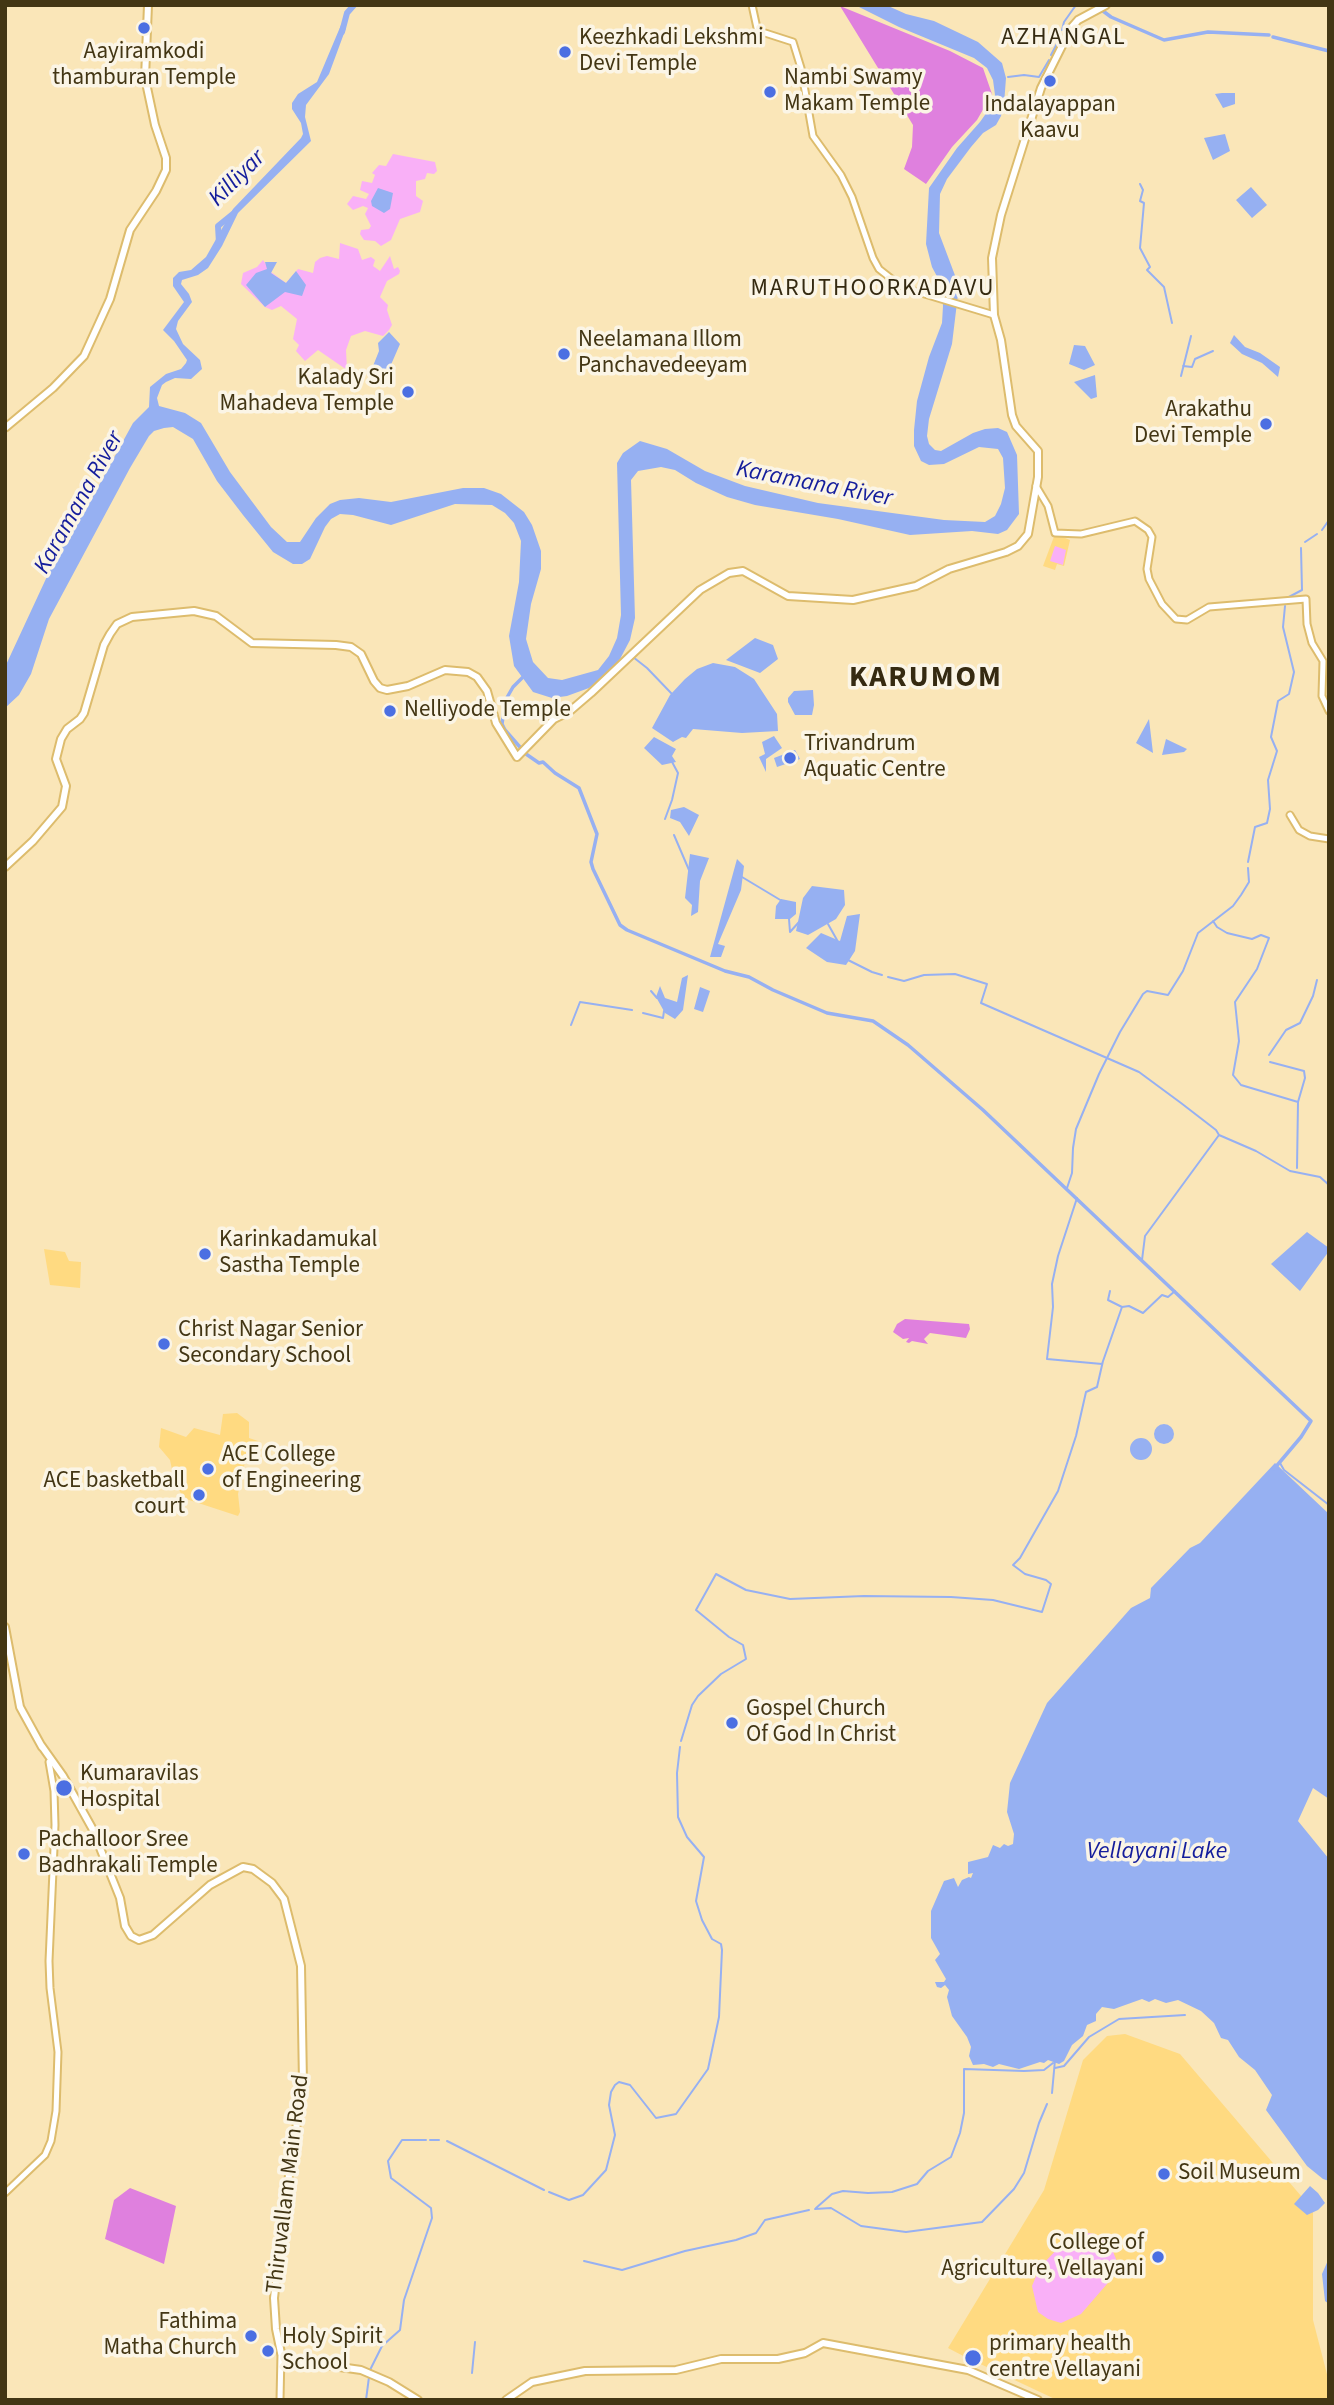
<!DOCTYPE html>
<html>
<head>
<meta charset="utf-8">
<style>
	body { margin:0 }
	#map { position:relative; width:1334px; height:2405px; overflow:hidden; background:#fae6b8; font-family:"Source Sans 3",sans-serif }
	canvas { display:block }
	.frame { position:absolute; inset:0; border:7px solid #433614; pointer-events:none }
</style>
</head>
<body>
<div id="map">
<canvas width="1334" height="2405"></canvas>
<div class="frame"></div>
</div>
<script>
const ctx = document.querySelector('canvas').getContext('2d');
ctx.lineJoin = 'round';
function paint(path, color) {
  ctx.fillStyle = color;
  ctx.fill(path, 'evenodd');
}
function shape(rows) {
  const path = new Path2D();
  for (const r of rows) {
    if (r.length === 3) {
      path.moveTo(r[0] + r[2], r[1]);
      path.arc(r[0], r[1], r[2], 0, 2 * Math.PI);
      continue;
    }
    path.moveTo(r[0], r[1]);
    for (let i = 2; i < r.length; i += 2) path.lineTo(r[i], r[i + 1]);
  }
  return path;
}
function strokePath(path, color, width, dash) {
  ctx.strokeStyle = color;
  ctx.lineWidth = width;
  ctx.lineCap = dash ? 'butt' : 'round';
  ctx.setLineDash(dash || []);
  ctx.stroke(path);
}
function write(font, color, halo, rows, align = 'center') {
  ctx.font = font + ' "Source Sans 3",sans-serif';
  ctx.lineWidth = 7;
  ctx.setLineDash([]);
  ctx.textBaseline = 'middle';
  ctx.strokeStyle = halo;
  ctx.fillStyle = color;
  for (const [text, x, y, turn = 0] of rows) {
    ctx.save();
    ctx.translate(x, y);
    ctx.rotate((+turn || 0) * Math.PI / 180);
    ctx.textAlign = isNaN(turn) ? turn : align;
    if (halo) ctx.strokeText(text, 0, 0);
    ctx.fillText(text, 0, 0);
    ctx.restore();
  }
}
paint(shape([
	[1055,534,1070,540,1064,566,1057,564,1055,570,1043,566],
	[44,1249,65,1252,69,1261,81,1262,80,1288,50,1285],
	[237,1413,249,1422,249,1438,261,1442,260,1454,247,1453,238,1494,240,1512,238,1516,183,1498,174,1479,170,1460,159,1447,161,1428,186,1437,194,1428,220,1435,223,1414],
	[1125,2034,1180,2054,1313,2210,1313,2320,1329,2382,1329,2400,1057,2400,974,2361,972,2363,969,2359,948,2348,1044,2190,1083,2060,1107,2036]
]), '#ffda81');
paint(shape([
	[393,154,435,162,437,171,434,174,427,173,425,179,416,181,416,196,423,201,420,212,400,219,391,240,381,246,375,241,364,240,360,234,361,230,369,229,371,226,365,214,368,208,363,206,353,210,347,204,353,196,366,199,369,194,360,190,362,181,372,183,375,175,372,173,379,165,386,166],
	[340,243,358,249,362,260,371,257,375,260,373,266,380,271,390,256,394,269,398,267,400,271,399,274,387,281,380,297,388,305,387,310,392,325,389,330,383,336,365,331,351,336,346,350,347,370,318,350,305,361,296,351,299,345,293,339,297,319,281,306,272,310,265,307,241,284,243,273,257,267,263,260,271,272,286,283,298,269,313,273,315,262,320,258,327,256,339,259],
	[1055,546,1066,550,1063,565,1050,561],
	[1081,2232,1095,2234,1103,2240,1112,2249,1118,2264,1107,2284,1081,2314,1061,2323,1048,2319,1038,2312,1032,2286,1040,2267,1063,2243]
]), '#f9b0f7');
paint(shape([
	[840,6,950,51,983,68,992,94,977,120,952,147,926,184,904,169,912,147,913,125],
	[905,1319,969,1324,970,1329,966,1338,930,1333,924,1339,928,1344,912,1341,909,1343,906,1342,909,1338,903,1339,893,1332,897,1324],
	[130,2188,176,2206,164,2264,105,2239,114,2200]
]), '#df80de');
paint(shape([
	[855,5,886,5,906,14,934,21,978,42,1002,63,1006,78,1004,104,1001,116,996,125,983,133,971,147,947,179,940,194,939,233,959,286,952,344,929,419,927,436,929,444,935,450,941,451,973,433,985,429,998,428,1007,432,1017,455,1019,514,1007,530,998,534,972,531,910,535,838,519,755,505,727,497,696,483,675,470,661,467,638,471,631,480,635,618,630,640,620,659,604,677,589,688,567,696,552,698,533,692,514,666,509,636,519,582,521,541,514,523,505,513,492,505,455,504,391,525,353,515,340,514,331,519,325,527,310,559,302,564,293,564,273,552,243,515,217,481,193,439,173,427,164,428,154,431,149,436,130,468,49,619,31,674,19,695,5,708,5,667,57,555,87,507,133,423,149,407,150,387,166,374,181,369,186,363,187,360,174,341,163,330,184,302,173,286,173,278,179,272,191,270,206,257,233,209,301,138,303,134,301,123,292,109,292,103,298,94,317,82,341,25,346,28,329,74,306,105,305,117,311,141,238,213,222,246,208,268,198,275,182,280,181,284,189,294,192,302,178,321,176,329,183,344,200,360,202,369,191,379,175,378,166,382,162,385,157,398,159,406,185,413,201,423,230,472,271,527,287,542,300,542,316,518,330,504,340,500,359,498,391,502,463,488,484,488,501,494,524,512,532,525,541,551,541,569,531,604,526,639,533,662,548,678,562,680,598,670,609,656,617,638,621,615,617,463,623,453,640,441,667,449,705,471,745,486,818,503,944,520,985,522,995,516,1001,504,1005,488,1003,458,998,449,979,447,944,464,929,465,921,461,914,446,914,430,917,401,929,357,942,323,943,306,941,284,932,267,926,244,929,188,957,148,980,122,992,105,995,95,993,80,987,68,974,58,899,27],
	[1222,93,1235,93,1235,104,1223,108,1215,94],
	[1225,134,1230,151,1213,160,1204,138],
	[1251,187,1267,205,1252,218,1236,200],
	[378,188,393,193,390,209,384,213,372,206,371,201],
	[265,262,277,262,271,273,286,283,296,271,306,285,302,296,285,292,265,307,246,285,256,273,267,269],
	[389,332,400,344,390,367,391,374,388,374,373,366,379,351,378,343],
	[1234,335,1245,347,1260,353,1280,367,1278,377,1262,363,1242,354,1230,343],
	[1074,345,1085,346,1095,365,1084,370,1069,364],
	[1095,375,1097,397,1091,399,1074,382],
	[755,638,773,645,778,659,760,673,726,660],
	[713,663,735,667,754,679,777,714,778,731,742,733,693,729,686,738,682,737,673,742,652,728,670,695,685,679,697,669],
	[813,690,814,705,812,715,795,715,788,702,788,698,794,691],
	[1149,719,1153,753,1136,743],
	[774,736,782,748,766,759,766,772,759,757,765,754,762,742],
	[654,737,676,749,672,756,676,762,662,765,644,748],
	[1166,739,1187,749,1184,752,1162,755],
	[795,750,800,759,777,767,774,758],
	[684,807,699,815,689,836,680,822,670,818,671,810],
	[690,854,709,858,700,881,698,912,691,916,692,905,685,898],
	[737,859,744,866,741,890,718,944,725,946,721,957,710,957],
	[812,886,844,890,845,905,836,919,808,935,796,931,803,898],
	[781,899,796,902,796,914,790,919,775,919,776,906],
	[860,914,855,951,846,965,827,962,806,948,821,933,840,941,847,916],
	[688,975,683,1010,675,1019,665,1013,656,997,660,986,665,998,677,1002,682,978],
	[700,987,710,991,703,1012,694,1009],
	[1307,1232,1329,1248,1329,1251,1300,1291,1271,1264],
	[1164,1434,10],
	[1141,1449,11],
	[1275,1463,1329,1514,1329,1799,1313,1788,1298,1821,1329,1859,1329,2181,1323,2179,1307,2166,1266,2110,1272,2095,1255,2070,1239,2057,1228,2040,1221,2038,1214,2023,1201,2011,1178,2000,1166,2003,1155,1999,1149,2002,1142,1999,1114,2009,1102,2007,1096,2014,1096,2021,1087,2025,1083,2036,1072,2045,1064,2061,1059,2064,1048,2060,1044,2063,1040,2062,1019,2069,999,2064,993,2067,984,2064,973,2065,969,2056,971,2047,967,2037,952,2016,947,1997,949,1990,945,1985,941,1988,937,1987,935,1982,944,1982,946,1979,935,1960,940,1954,931,1938,931,1911,944,1881,954,1878,958,1887,962,1880,969,1877,971,1878,973,1873,968,1874,968,1862,988,1857,993,1845,1000,1848,1004,1844,1008,1846,1013,1844,1014,1834,1007,1812,1010,1783,1047,1703,1131,1608,1150,1598,1151,1588,1190,1548,1200,1543],
	[1310,2186,1318,2193,1325,2203,1318,2210,1307,2215,1294,2204],
	[1329,2258,1329,2304,1325,2301,1322,2274]
]), '#96b0f2');
strokePath(shape([
	[1062,30,1064,22,1076,5],
	[1051,55,1061,36],
	[1008,77,1024,75,1039,77,1049,60],
	[1140,184,1143,190,1140,201,1144,203,1140,248,1150,267,1147,270,1164,287,1172,323],
	[1183,366,1192,367,1195,359,1213,351],
	[1181,376,1191,336],
	[1322,530,1329,520],
	[1305,542,1317,534],
	[1287,598,1302,590,1301,548],
	[633,657,647,668,672,694],
	[665,819,672,800,678,773,671,760],
	[674,835,689,870],
	[1248,862,1255,827,1267,823,1270,809,1268,780,1277,751,1271,737,1278,701,1289,694,1294,672,1283,627,1285,606],
	[742,877,782,901],
	[789,919,790,932,799,922],
	[1213,921,1217,927,1227,933,1252,939,1261,935,1269,938,1257,969,1235,1002,1239,1041,1233,1075,1241,1085,1298,1102,1297,1168],
	[828,924,837,940],
	[848,960,872,972,882,975],
	[888,977,904,981,924,975,955,974,987,984,981,1003,1139,1072,1181,1103,1216,1130,1219,1135],
	[651,991,657,998],
	[643,1013,663,1018,664,1011],
	[571,1025,580,1002,632,1010],
	[1269,1055,1286,1030,1300,1023,1313,996,1317,980],
	[1270,1062,1304,1071,1305,1078,1298,1102],
	[1067,1188,1072,1173,1073,1148,1076,1129,1099,1074,1120,1032,1143,994,1147,991,1168,995,1183,971,1198,933,1233,906,1241,895,1249,882,1248,868],
	[1077,1198,1058,1256,1052,1284,1053,1307,1047,1359,1102,1364,1122,1307,1108,1300,1110,1291],
	[1142,1260,1145,1236,1219,1135,1256,1151,1290,1171,1320,1177,1329,1185],
	[1122,1307,1129,1306,1143,1313,1162,1295,1168,1297,1175,1291],
	[1280,1463,1284,1470,1329,1505],
	[681,1741,692,1705,698,1696,721,1674,746,1659,743,1645,729,1637,696,1610,716,1574,746,1590,790,1599,864,1596,951,1597,993,1600,1042,1612,1051,1584,1046,1580,1025,1574,1013,1565,1020,1558,1058,1491,1076,1436,1086,1392,1097,1387,1103,1361],
	[1055,2068,1064,2066,1089,2037,1119,2019,1185,2015],
	[1052,2093,1055,2060],
	[430,2140,439,2140],
	[447,2141,544,2190],
	[549,2192,569,2200,583,2195,606,2170,615,2135,609,2105,611,2092,615,2085,619,2082,630,2085,656,2118,676,2114,708,2069,719,2017,722,1950,721,1944,712,1939,702,1920,696,1901,704,1857,687,1837,678,1817,677,1773,680,1747],
	[816,2208,832,2194,843,2191,868,2193,892,2192,917,2184,928,2171,951,2157,960,2133,964,2113,964,2069,1024,2071,1044,2070,1053,2063],
	[815,2209,831,2208,861,2226,906,2232,982,2222,1014,2189,1024,2173,1039,2123,1047,2104],
	[584,2261,622,2270,685,2251,736,2240,756,2233,765,2220,809,2210],
	[370,2370,382,2346,400,2330,404,2300,432,2218,431,2208,391,2178,388,2161,402,2140,426,2140],
	[472,2373,475,2342],
	[366,2400,369,2377]
]), '#96b0f2', 2);
strokePath(shape([
	[1095,5,1111,17,1164,40,1208,32,1269,35],
	[1273,37,1329,51],
	[523,677,513,687,505,701,502,724,505,730,526,754,539,763,543,762,555,773,579,788,597,834,591,862,593,869,620,925,627,930,725,971,749,977,773,990,827,1013,873,1021,908,1045,983,1110,1311,1421,1301,1437,1274,1469]
]), '#96b0f2', 3.5);
strokePath(shape([
	[342,32,347,13,354,5],
	[219,243,218,226,234,213]
]), '#96b0f2', 6);
const tertiary = shape([
	[752,5,757,28,762,32,793,42,801,68,813,136,841,175,852,197,873,258,879,269,898,284,908,289,994,315],
	[1036,486,1048,506,1055,533,1081,534,1135,521,1148,530,1152,537,1147,569,1149,579,1162,604,1176,619,1187,620,1209,607,1306,599,1307,624,1312,643,1323,661,1322,696,1329,711],
	[1290,815,1299,830,1310,836,1329,839],
	[5,2193,45,2155,51,2141,56,2111,58,2052,50,1988,49,1961,55,1825,54,1791,49,1762],
	[280,2400,281,2353]
]);
const secondary = shape([
	[5,428,53,388,84,356,110,299,130,230,156,191,166,170,166,158,155,125,145,78,148,5],
	[5,867,33,841,62,807,66,786,56,759,61,739,67,729,80,719,84,713,104,645,110,634,117,624,132,617,194,611,216,616,252,643,336,645,351,647,361,654,374,681,380,688,387,690,408,686,445,670,468,672,477,677,487,691,496,723,517,757,554,719,570,711,591,693,700,590,729,573,743,571,788,596,853,600,916,586,949,569,1006,552,1018,546,1028,534,1038,477,1038,451,1016,426,1012,415,1001,340,994,315,992,258,1001,215,1041,88,1071,28,1078,20,1106,5],
	[5,1627,20,1707,42,1747],
	[41,1745,63,1776,92,1828,120,1898,125,1926,131,1936,139,1940,153,1935,210,1885,243,1867,253,1869,272,1883,284,1899,301,1966,303,2083,285,2202,274,2298,276,2329,281,2353,290,2360,361,2370,389,2382,418,2400],
	[506,2400,532,2382,585,2371,676,2370,721,2359,778,2359,805,2353,823,2343,968,2370,1038,2400]
]);
strokePath(tertiary, '#ddbc6d', 9);
strokePath(secondary, '#ddbc6d', 10);
strokePath(tertiary, '#fff', 5);
strokePath(secondary, '#fff', 6);
for (const [x, y, r, color] of [
	[144,28,7,"#4b6fe2"],
	[565,52,7,"#4b6fe2"],
	[1050,81,7,"#4b6fe2"],
	[770,92,7,"#4b6fe2"],
	[564,354,7,"#4b6fe2"],
	[408,392,7,"#4b6fe2"],
	[1266,424,7,"#4b6fe2"],
	[390,711,7,"#4b6fe2"],
	[790,758,7,"#4b6fe2"],
	[205,1254,7,"#4b6fe2"],
	[164,1344,7,"#4b6fe2"],
	[208,1469,7,"#4b6fe2"],
	[199,1495,7,"#4b6fe2"],
	[732,1723,7,"#4b6fe2"],
	[64,1788,9,"#4b6fe2"],
	[24,1854,7,"#4b6fe2"],
	[1164,2174,7,"#4b6fe2"],
	[1158,2257,7,"#4b6fe2"],
	[251,2336,7,"#4b6fe2"],
	[268,2351,7,"#4b6fe2"],
	[973,2358,9,"#4b6fe2"]
]) {
  const dot = new Path2D();
  dot.arc(x, y, r, 0, 2 * Math.PI);
  ctx.fillStyle = color;
  ctx.fill(dot);
  strokePath(dot, '#fbf5e6', 2.5);
}
write('23px', '#433614', '#fbf5e6', [
	["Keezhkadi Lekshmi",579,39],
	["Devi Temple",579,65],
	["Aayiramkodi",144,53,"center"],
	["thamburan Temple",144,79,"center"],
	["Nambi Swamy",784,79],
	["Makam Temple",784,105],
	["Indalayappan",1050,106,"center"],
	["Kaavu",1050,132,"center"],
	["Neelamana Illom",578,341],
	["Panchavedeeyam",578,367],
	["Kalady Sri",394,379,"right"],
	["Mahadeva Temple",394,405,"right"],
	["Arakathu",1252,411,"right"],
	["Devi Temple",1252,437,"right"],
	["Nelliyode Temple",404,711],
	["Trivandrum",804,745],
	["Aquatic Centre",804,771],
	["Karinkadamukal",219,1241],
	["Sastha Temple",219,1267],
	["Christ Nagar Senior",178,1331],
	["Secondary School",178,1357],
	["ACE College",222,1456],
	["of Engineering",222,1482],
	["ACE basketball",185,1482,"right"],
	["court",185,1508,"right"],
	["Gospel Church",746,1710],
	["Of God In Christ",746,1736],
	["Kumaravilas",80,1775],
	["Hospital",80,1801],
	["Pachalloor Sree",38,1841],
	["Badhrakali Temple",38,1867],
	["Soil Museum",1178,2174],
	["College of",1144,2244,"right"],
	["Agriculture, Vellayani",1144,2270,"right"],
	["Fathima",237,2323,"right"],
	["Matha Church",237,2349,"right"],
	["Holy Spirit",282,2338],
	["School",282,2364],
	["primary health",989,2345],
	["centre Vellayani",989,2371]
], 'left');
write('23px', '#433614', '#fbf5e6', [
	["Thiruvallam Main Road",289,2184,-83]
]);
ctx.letterSpacing = '2px';
write('24px', '#352a11', '#fbf5e6', [
	["AZHANGAL",1064,39],
	["MARUTHOORKADAVU",873,290]
]);
ctx.letterSpacing = '0px';
write('italic 24px', '#141d9c', '#fbf5e6', [
	["Killiyar",238,179,-45],
	["Karamana River",814,485,11],
	["Karamana River",80,503,-61],
	["Vellayani Lake",1157,1853]
]);
ctx.letterSpacing = '2px';
write('bold 30px', '#352a11', '#fbf5e6', [
	["KARUMOM",926,679]
]);
ctx.letterSpacing = '0px';
</script>
</body>
</html>
